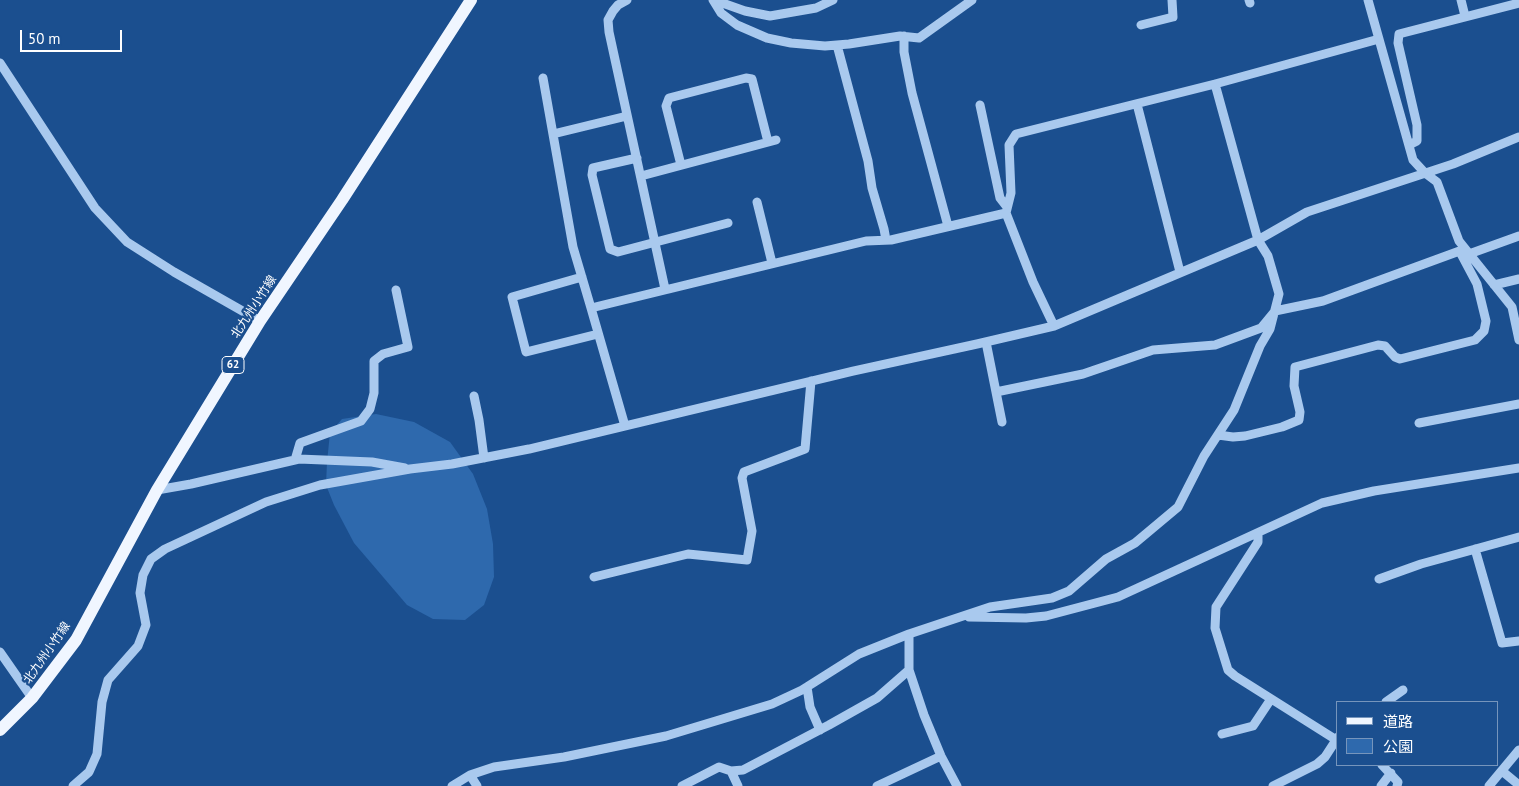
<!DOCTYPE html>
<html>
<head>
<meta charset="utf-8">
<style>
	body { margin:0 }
	#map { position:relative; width:1519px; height:786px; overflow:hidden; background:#1b4f8f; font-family:"PT Sans","Noto Sans JP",sans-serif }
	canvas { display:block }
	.legend { position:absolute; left:1336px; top:701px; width:162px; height:65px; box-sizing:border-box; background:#1b4f8f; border:1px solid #7695bc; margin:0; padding:6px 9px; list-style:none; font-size:15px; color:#fff }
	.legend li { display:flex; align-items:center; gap:10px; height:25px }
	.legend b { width:25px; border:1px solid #7695bc }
	.scale { position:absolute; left:20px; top:30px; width:102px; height:22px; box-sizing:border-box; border:2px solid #fff; border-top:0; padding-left:6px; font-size:15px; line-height:18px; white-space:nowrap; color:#fff; -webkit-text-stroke:4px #1b4f8f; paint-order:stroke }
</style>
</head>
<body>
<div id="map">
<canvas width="1519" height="786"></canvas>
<ul class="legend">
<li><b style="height:6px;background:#f0f6ff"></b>道路</li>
<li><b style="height:14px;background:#2e69ad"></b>公園</li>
</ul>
<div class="scale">50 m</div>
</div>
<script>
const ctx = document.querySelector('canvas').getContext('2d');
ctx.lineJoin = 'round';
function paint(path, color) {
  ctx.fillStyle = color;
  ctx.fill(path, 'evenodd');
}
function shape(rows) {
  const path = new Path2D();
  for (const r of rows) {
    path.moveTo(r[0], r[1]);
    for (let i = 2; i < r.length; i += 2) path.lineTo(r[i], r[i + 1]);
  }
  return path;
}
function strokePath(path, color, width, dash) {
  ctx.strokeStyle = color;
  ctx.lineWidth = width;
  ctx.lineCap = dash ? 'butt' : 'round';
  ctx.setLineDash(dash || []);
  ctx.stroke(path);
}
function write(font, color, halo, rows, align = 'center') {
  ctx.font = font + ' "PT Sans","Noto Sans JP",sans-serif';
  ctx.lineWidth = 4.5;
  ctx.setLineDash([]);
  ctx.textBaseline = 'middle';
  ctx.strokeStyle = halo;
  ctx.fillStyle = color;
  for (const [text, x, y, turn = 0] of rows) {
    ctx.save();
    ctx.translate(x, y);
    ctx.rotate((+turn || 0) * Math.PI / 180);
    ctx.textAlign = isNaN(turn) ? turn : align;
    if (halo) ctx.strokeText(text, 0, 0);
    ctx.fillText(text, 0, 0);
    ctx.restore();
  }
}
paint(shape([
	[376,414,414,422,450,442,473,474,487,509,493,544,494,577,484,605,465,620,433,619,407,605,354,543,334,505,326,485,327,462,330,433,342,419]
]), '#2e69ad');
strokePath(shape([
	[627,0,618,5,613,11,608,20,609,32,665,289],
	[713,0,721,13,737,25,767,38,791,43,825,46,849,44,900,36,919,38,972,0],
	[714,0,745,11,770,16,816,8,833,0],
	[1249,0,1250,3],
	[1368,0,1413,160,1425,173,1437,182,1459,241,1512,307,1519,340],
	[1461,0,1465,16],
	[1141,25,1173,17,1172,0],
	[904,36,904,52,912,93,948,226],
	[837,45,868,161,872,188,884,229,886,240],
	[0,63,95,208,127,242,174,272,260,321],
	[543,78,573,247,591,308],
	[1137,104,1180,272],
	[980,105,1000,198,1007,207],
	[553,134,627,116],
	[1409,145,1417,141,1417,125,1398,43,1399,34,1519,3],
	[637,158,593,168,592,175,610,249,618,252,728,223],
	[681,165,666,106,669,98,746,78,752,79,768,142],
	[641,176,776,140],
	[757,202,772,263],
	[1469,254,1519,236],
	[582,277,512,297,526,352,598,334],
	[1494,285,1519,279],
	[1054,326,1033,282,1006,213,1011,193,1009,145,1016,134,1215,84,1379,39],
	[986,342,1002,422],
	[996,392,1083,374,1153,350,1215,345,1261,328,1275,311,1323,301,1465,249],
	[474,396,479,420,484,458],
	[1419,423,1519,404],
	[625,426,591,308,866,241,891,240,1006,213],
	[1218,435,1233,437,1245,436,1282,427,1299,420,1300,412,1294,386,1295,367,1378,345,1385,346,1395,357,1400,359,1475,340,1484,331,1486,321,1477,284,1460,252],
	[295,460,300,443,361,421,370,409,374,393,374,361,383,354,408,347,396,290],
	[157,490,191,484,299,459,372,462,405,468],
	[1258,533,1258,542,1216,607,1215,628,1228,670,1235,676,1338,741],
	[1475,549,1502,643,1519,641],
	[594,577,688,554,747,560,752,531,742,478,744,472,805,449,811,381],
	[1379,579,1421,564,1519,537],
	[969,617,1026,618,1046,616,1118,597,1322,503,1374,491,1519,468],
	[909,634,909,670,924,715,941,756,957,786],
	[0,652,32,698],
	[807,687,810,707,820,730],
	[1386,702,1403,690],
	[1222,734,1253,726,1271,699],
	[1382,765,1398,782,1397,786],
	[731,771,738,786],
	[1502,771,1519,785],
	[470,775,477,786],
	[73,786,89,772,97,754,102,702,108,680,138,646,146,625,140,593,143,575,151,559,165,549,266,502,320,485,410,469,452,464,529,449,853,371,977,344,1054,326,1258,240,1307,212,1453,164,1519,137],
	[452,786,470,775,494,767,564,757,666,736,772,704,802,690,859,654,909,634,990,607,1052,598,1069,591,1106,559,1135,543,1178,507,1204,456,1234,410,1260,346,1270,329,1279,294,1268,256,1258,240,1215,84],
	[682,786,719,767,731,771,743,770,829,725,877,698,909,670],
	[877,786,941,756],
	[1273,786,1317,764,1325,757,1338,737],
	[1381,786,1391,773],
	[1489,786,1519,750]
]), '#a9c9ee', 9);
strokePath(shape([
	[0,730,32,698,76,640,157,490,260,321,342,200,471,0]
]), '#f0f6ff', 12);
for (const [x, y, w] of [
	[233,365,22]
]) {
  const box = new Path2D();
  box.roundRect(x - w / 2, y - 8.5, w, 17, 4);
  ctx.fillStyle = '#1b4f8f';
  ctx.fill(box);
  strokePath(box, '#fff', 1);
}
write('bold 11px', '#fff', null, [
	["62",233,365]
]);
write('12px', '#fff', '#1b4f8f', [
	["北九州小竹線",254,307,-57],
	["北九州小竹線",47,653,-55]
]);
</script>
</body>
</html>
